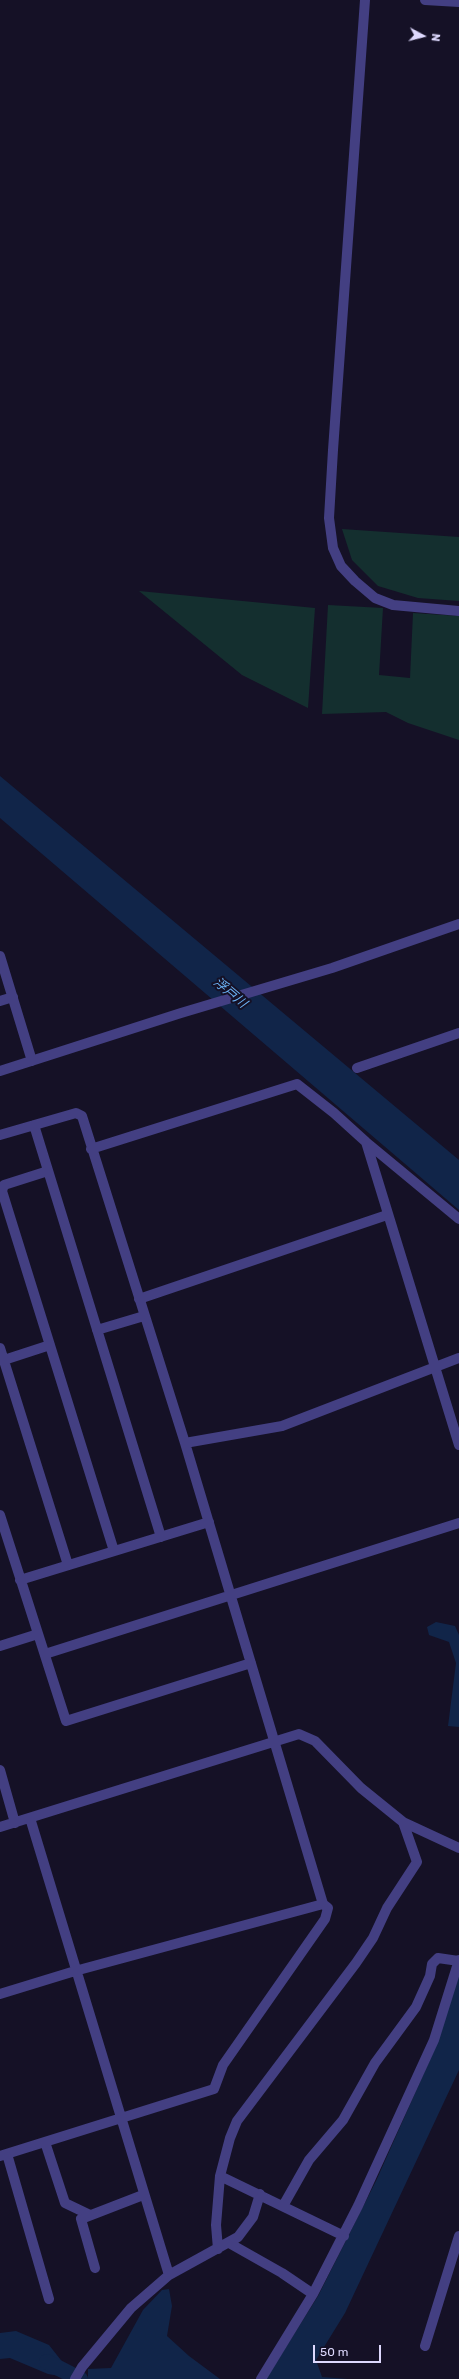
<!DOCTYPE html>
<html>
<head>
<meta charset="utf-8">
<style>
	body { margin:0 }
	#map { position:relative; width:459px; height:2379px; overflow:hidden; background:#151126; font-family:Rubik,sans-serif }
	canvas { display:block }
	.north { position:absolute; left:403px; top:16px; width:40px; height:40px; -webkit-text-stroke:3px #151126; paint-order:stroke; rotate:97deg; font-size:11px; font-weight:700; line-height:16px; text-align:center; color:#ddd8fd }
	.north::after { content:''; display:block; margin:auto; width:14px; height:18px; background:#ddd8fd; clip-path:polygon(50% 0,100% 100%,50% 72%,0 100%) }
	.scale { position:absolute; left:313px; top:2345px; width:68px; height:18px; box-sizing:border-box; border:2px solid #ddd8fd; border-top:0; padding-left:5px; font-size:12px; line-height:14px; white-space:nowrap; color:#ddd8fd; -webkit-text-stroke:3px #151126; paint-order:stroke }
</style>
</head>
<body>
<div id="map">
<canvas width="459" height="2379"></canvas>
<div class="north">N</div>
<div class="scale">50 m</div>
</div>
<script>
const ctx = document.querySelector('canvas').getContext('2d');
ctx.lineJoin = 'round';
function paint(path, color) {
  ctx.fillStyle = color;
  ctx.fill(path, 'evenodd');
}
function shape(rows) {
  const path = new Path2D();
  for (const r of rows) {
    path.moveTo(r[0], r[1]);
    for (let i = 2; i < r.length; i += 2) path.lineTo(r[i], r[i + 1]);
  }
  return path;
}
function strokePath(path, color, width, dash) {
  ctx.strokeStyle = color;
  ctx.lineWidth = width;
  ctx.lineCap = dash ? 'butt' : 'round';
  ctx.setLineDash(dash || []);
  ctx.stroke(path);
}
function write(font, color, halo, rows, align = 'center') {
  ctx.font = font + ' Rubik,"Noto Sans JP",sans-serif';
  ctx.lineWidth = 4;
  ctx.setLineDash([]);
  ctx.textBaseline = 'middle';
  ctx.strokeStyle = halo;
  ctx.fillStyle = color;
  for (const [text, x, y, turn = 0] of rows) {
    ctx.save();
    ctx.translate(x, y);
    ctx.rotate((+turn || 0) * Math.PI / 180);
    ctx.textAlign = isNaN(turn) ? turn : align;
    if (halo) ctx.strokeText(text, 0, 0);
    ctx.fillText(text, 0, 0);
    ctx.restore();
  }
}
paint(shape([
	[342,529,459,537,459,601,418,598,378,586,352,560],
	[139,591,315,608,308,708,242,675],
	[328,605,383,608,379,675,410,678,413,613,459,616,459,740,408,723,386,712,322,714]
]), '#142f2f');
paint(shape([
	[0,776,459,1160,459,1210,0,818],
	[436,1622,455,1626,459,1635,459,1727,448,1726,456,1663,449,1642,429,1635,427,1627],
	[459,1972,459,2070,345,2313,316,2360,322,2377,348,2379,266,2379,318,2296,376,2181,436,2046],
	[169,2289,172,2306,167,2336,189,2356,220,2379,88,2379,88,2369,111,2368,143,2310,162,2290],
	[16,2331,49,2345,64,2364,67,2372,65,2377,48,2374,10,2358,0,2359,0,2333]
]), '#112549');
strokePath(shape([
	[47,2362,80,2379]
]), '#112549', 16);
strokePath(shape([
	[365,0,333,450,329,518,333,548,341,566,355,581,375,598,393,605,459,611],
	[425,0,459,2],
	[0,956,32,1061],
	[0,1001,13,997],
	[357,1068,459,1033],
	[0,1071,181,1013,332,968,459,924],
	[34,1125,161,1537],
	[0,1135,76,1113,82,1116,185,1443,323,1904,328,1908,325,1919,223,2065,214,2089,0,2156],
	[366,1142,459,1445],
	[91,1149,297,1084,334,1113,366,1142,459,1219],
	[48,1171,4,1185,2,1191,114,1551],
	[139,1299,387,1215],
	[97,1330,144,1316],
	[0,1348,68,1565],
	[4,1360,50,1345],
	[185,1443,282,1426,459,1358],
	[0,1515,66,1721,251,1663],
	[20,1580,209,1522],
	[0,1646,38,1634],
	[45,1654,459,1523],
	[0,1770,15,1823],
	[30,1818,169,2275],
	[0,1827,299,1734,315,1741,361,1788,403,1822,459,1848],
	[0,1994,75,1971,323,1904],
	[45,2142,65,2203,90,2215],
	[7,2154,49,2299],
	[220,2176,344,2236],
	[283,2206,309,2160,343,2120,375,2063,416,2007,430,1976,432,1964,438,1958,459,1961],
	[229,2243,282,2273,313,2294],
	[218,2249,216,2225,220,2176,230,2138,237,2121,356,1963,373,1938,387,1908,417,1862,403,1822],
	[95,2268,81,2219,143,2195],
	[425,2346,459,2236],
	[75,2379,82,2367,131,2308,169,2275,238,2237,253,2217,260,2194],
	[261,2379,313,2294,358,2206,434,2040,459,1960]
]), '#433f82', 10);
write('italic 13px', '#6cb3f6', '#151126', [
	["浮戸川",230,993,40]
]);
</script>
</body>
</html>
